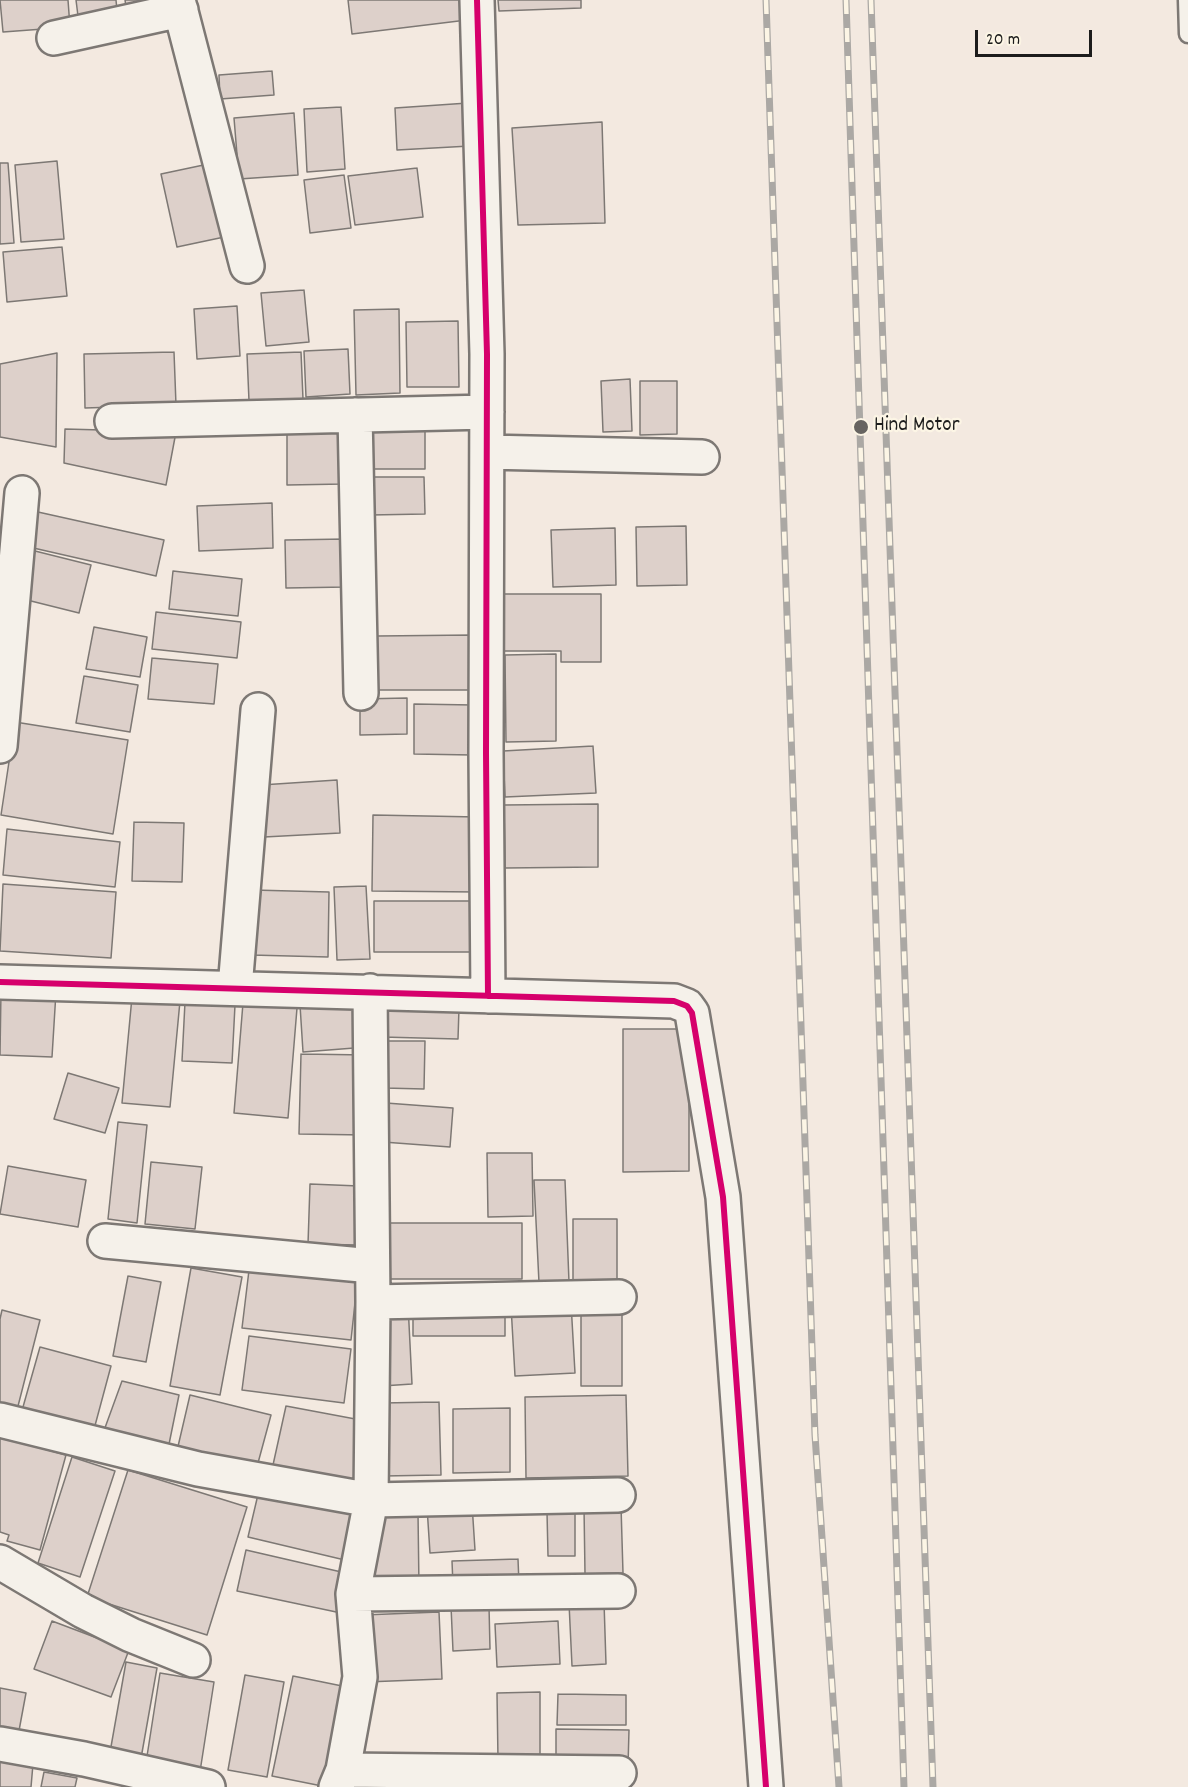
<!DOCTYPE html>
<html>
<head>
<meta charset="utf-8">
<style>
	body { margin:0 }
	#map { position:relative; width:1188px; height:1787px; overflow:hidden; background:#f3e9e0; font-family:Dekko,sans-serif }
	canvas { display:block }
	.scale { position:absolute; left:975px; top:30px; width:117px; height:27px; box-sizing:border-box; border:3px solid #1c1c1c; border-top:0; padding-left:8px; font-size:18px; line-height:21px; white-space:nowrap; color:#1c1c1c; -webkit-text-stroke:4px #fcf5e5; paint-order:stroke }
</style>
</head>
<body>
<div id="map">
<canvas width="1188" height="1787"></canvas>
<div class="scale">20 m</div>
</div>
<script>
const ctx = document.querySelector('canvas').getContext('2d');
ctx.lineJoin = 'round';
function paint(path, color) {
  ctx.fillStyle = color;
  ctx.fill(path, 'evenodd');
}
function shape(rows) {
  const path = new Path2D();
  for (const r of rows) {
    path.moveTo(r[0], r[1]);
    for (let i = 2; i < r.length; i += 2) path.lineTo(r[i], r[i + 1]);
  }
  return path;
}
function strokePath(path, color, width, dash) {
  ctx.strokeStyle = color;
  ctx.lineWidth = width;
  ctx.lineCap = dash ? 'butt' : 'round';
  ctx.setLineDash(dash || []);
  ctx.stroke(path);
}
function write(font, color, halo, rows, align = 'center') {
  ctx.font = font + ' Dekko,sans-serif';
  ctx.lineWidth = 4.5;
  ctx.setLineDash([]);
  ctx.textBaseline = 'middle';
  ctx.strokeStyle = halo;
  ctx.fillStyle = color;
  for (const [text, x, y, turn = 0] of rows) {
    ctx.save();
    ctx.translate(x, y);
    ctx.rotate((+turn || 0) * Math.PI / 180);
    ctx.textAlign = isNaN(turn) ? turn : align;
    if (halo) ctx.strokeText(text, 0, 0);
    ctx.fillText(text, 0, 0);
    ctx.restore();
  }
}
const building = shape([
	[0,0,68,0,70,27,3,32,0,0],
	[76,0,116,0,117,11,78,16,76,0],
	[125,0,166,0,126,7,125,0],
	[348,0,464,0,467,20,352,34,348,0],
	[498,0,581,0,581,8,499,11,498,0],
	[272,71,274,95,220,99,219,75,272,71],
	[468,103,470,146,397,150,395,108,468,103],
	[341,107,345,169,307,172,304,109,341,107],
	[294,113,298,175,239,179,234,118,294,113],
	[602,122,605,223,518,225,512,128,602,122],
	[57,161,64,239,21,242,15,165,57,161],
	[0,163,8,163,14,243,0,244,0,163],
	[213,163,229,236,177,247,161,174,213,163],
	[417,168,423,217,355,225,348,176,417,168],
	[344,175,351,228,310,233,304,180,344,175],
	[62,247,67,296,7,302,3,252,62,247],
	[304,290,309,342,266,346,261,293,304,290],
	[237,306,240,356,197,359,194,309,237,306],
	[399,309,400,393,356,395,354,310,399,309],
	[458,321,459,387,407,387,406,322,458,321],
	[348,349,350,394,306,397,304,351,348,349],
	[174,352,176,405,85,408,84,354,174,352],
	[301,352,303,399,249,401,247,354,301,352],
	[57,353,56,447,0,437,0,364,57,353],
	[630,379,632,431,603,432,601,381,630,379],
	[640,381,677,381,677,434,640,435,640,381],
	[344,423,344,484,287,485,287,424,344,423],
	[369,423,425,423,425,469,369,469,369,423],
	[65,429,176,432,166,485,64,463,65,429],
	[369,477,424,477,425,514,370,515,369,477],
	[272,503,273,548,199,551,197,506,272,503],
	[38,512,164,540,156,576,29,547,38,512],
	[686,526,687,585,637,586,636,527,686,526],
	[615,528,616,585,553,587,551,530,615,528],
	[346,539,347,587,286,588,285,540,346,539],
	[35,551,91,565,79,613,23,599,35,551],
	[173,571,242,579,238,616,169,609,173,571],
	[499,594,601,594,601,662,561,662,561,651,499,651,499,594],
	[156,612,241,622,237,658,152,649,156,612],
	[94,627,147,637,140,677,86,669,94,627],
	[473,635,473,690,378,690,377,636,473,635],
	[556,654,556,741,506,742,505,655,556,654],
	[152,658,218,664,214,704,148,699,152,658],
	[84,676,138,685,130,732,76,723,84,676],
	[407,698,407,734,360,735,360,699,407,698],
	[414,704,473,705,472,755,414,754,414,704],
	[15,722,128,740,113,834,1,815,15,722],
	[593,746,596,793,505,797,503,751,593,746],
	[337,780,340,833,264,837,261,785,337,780],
	[598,804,598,867,505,868,504,805,598,804],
	[373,815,478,817,477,892,372,891,373,815],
	[134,822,184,823,182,882,132,881,134,822],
	[7,829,120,842,115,887,3,875,7,829],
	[3,884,116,892,111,958,0,951,3,884],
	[366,886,370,959,337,960,334,887,366,886],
	[253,890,329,892,328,957,251,955,253,890],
	[374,901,471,901,471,952,374,952,374,901],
	[1,990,56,992,52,1057,0,1055,1,990],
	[132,997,180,1001,170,1107,122,1103,132,997],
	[364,1000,367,1047,303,1052,300,1005,364,1000],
	[185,1002,235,1005,232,1063,182,1061,185,1002],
	[243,1003,297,1008,288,1118,234,1113,243,1003],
	[383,1006,459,1008,458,1039,382,1037,383,1006],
	[623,1029,689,1029,689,1171,623,1172,623,1029],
	[385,1041,425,1041,424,1089,384,1088,385,1041],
	[301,1054,367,1055,365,1135,299,1134,301,1054],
	[68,1073,119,1088,105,1133,54,1119,68,1073],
	[386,1103,453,1108,450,1147,383,1142,386,1103],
	[118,1122,147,1125,137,1223,108,1219,118,1122],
	[487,1153,532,1153,533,1216,488,1217,487,1153],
	[151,1162,202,1167,195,1229,145,1224,151,1162],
	[8,1166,86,1180,78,1227,0,1214,8,1166],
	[534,1180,565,1180,569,1282,539,1283,534,1180],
	[310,1184,359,1186,358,1245,308,1244,310,1184],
	[573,1219,617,1219,617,1286,573,1286,573,1219],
	[390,1223,522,1223,522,1279,390,1279,390,1223],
	[250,1262,358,1275,351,1340,242,1328,250,1262],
	[191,1268,242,1277,220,1395,170,1386,191,1268],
	[128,1276,161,1282,146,1362,113,1356,128,1276],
	[413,1303,505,1303,505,1336,413,1336,413,1303],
	[571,1303,575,1373,515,1376,511,1306,571,1303],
	[379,1304,408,1304,412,1384,382,1386,379,1304],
	[2,1310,40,1320,17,1410,0,1406,0,1319,2,1310],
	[581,1310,622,1310,622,1386,581,1386,581,1310],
	[249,1336,351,1349,344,1403,242,1390,249,1336],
	[40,1347,111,1366,93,1433,21,1414,40,1347],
	[122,1381,179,1395,167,1454,102,1436,122,1381],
	[190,1395,271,1415,255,1474,176,1455,190,1395],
	[626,1395,628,1476,526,1478,525,1397,626,1395],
	[439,1402,441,1475,383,1476,382,1403,439,1402],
	[286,1406,366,1421,354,1490,271,1474,286,1406],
	[510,1408,510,1472,453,1473,453,1409,510,1408],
	[0,1437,66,1455,40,1550,7,1541,9,1535,0,1532,0,1437],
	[72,1457,115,1471,80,1577,38,1563,72,1457],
	[128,1470,247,1507,207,1635,87,1597,128,1470],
	[260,1486,362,1509,349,1561,248,1537,260,1486],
	[472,1504,475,1550,430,1553,427,1507,472,1504],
	[621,1506,623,1573,585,1574,584,1507,621,1506],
	[575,1511,575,1556,548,1556,547,1512,575,1511],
	[370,1513,418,1513,419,1588,371,1588,370,1513],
	[246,1550,350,1574,341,1613,237,1591,246,1550],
	[518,1559,519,1584,453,1586,452,1561,518,1559],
	[604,1602,606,1664,572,1666,569,1603,604,1602],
	[451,1606,489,1606,490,1649,453,1651,451,1606],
	[439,1612,442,1679,366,1682,363,1615,439,1612],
	[52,1621,129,1650,111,1697,34,1669,52,1621],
	[558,1621,560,1664,497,1667,495,1624,558,1621],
	[126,1662,157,1668,140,1764,109,1758,126,1662],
	[160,1673,214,1682,199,1778,145,1769,160,1673],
	[245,1675,284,1682,267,1777,228,1770,245,1675],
	[293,1676,352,1688,327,1787,272,1776,293,1676],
	[0,1688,26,1693,18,1736,0,1732,0,1688],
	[540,1692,540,1760,498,1760,497,1693,540,1692],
	[558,1694,626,1695,626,1725,557,1725,558,1694],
	[556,1729,629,1730,628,1766,556,1765,556,1729],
	[0,1762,33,1764,31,1787,0,1787,0,1762],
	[44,1772,77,1778,75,1787,41,1787,44,1772]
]);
paint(building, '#ddd0ca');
strokePath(building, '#7d7874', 1.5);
const lane = shape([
	[1187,0,1188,34]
]);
const street = shape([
	[178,0,247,266],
	[477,0,487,354,486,753,488,996],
	[54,38,181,10],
	[355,415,361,693],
	[112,421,487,412],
	[487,452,702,457],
	[0,746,22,493],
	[0,982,674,1001,687,1006,692,1013,723,1197,766,1787],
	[235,988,258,710],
	[105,1241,372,1266],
	[373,1302,619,1297],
	[0,1420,198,1469,371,1500,618,1495],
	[0,1562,83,1611,131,1635,193,1660],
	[353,1594,618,1591],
	[0,1744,84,1759,208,1787],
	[343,1770,619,1773],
	[336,1787,343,1770,360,1677,353,1594,371,1500,373,1302,370,991]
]);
strokePath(lane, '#7d7874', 21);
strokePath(street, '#7d7874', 38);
strokePath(lane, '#f5f1ea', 16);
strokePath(street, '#f5f1ea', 33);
const rail = shape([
	[766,0,815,1435,839,1787],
	[846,0,904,1787],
	[871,0,933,1787]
]);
strokePath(rail, '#aba8a4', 7);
strokePath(rail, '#fcf5e5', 4.5, [14]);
strokePath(shape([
	[477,0,487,354,486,753,488,996],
	[0,982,674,1001,687,1006,692,1013,723,1197,766,1787]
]), '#d6006c', 6);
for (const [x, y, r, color] of [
	[861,427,8,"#676461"]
]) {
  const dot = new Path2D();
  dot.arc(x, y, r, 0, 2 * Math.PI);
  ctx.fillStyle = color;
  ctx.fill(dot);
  strokePath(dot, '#fcf5e5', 2);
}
write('21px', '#1c1c1c', '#fcf5e5', [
	["Hind Motor",874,427]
], 'left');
</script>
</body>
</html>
